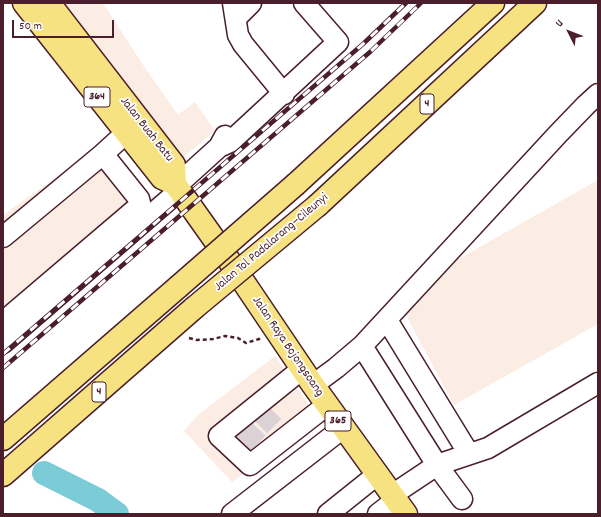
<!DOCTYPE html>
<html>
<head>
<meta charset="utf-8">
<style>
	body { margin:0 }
	#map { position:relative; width:601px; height:517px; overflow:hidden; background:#fff; font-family:Dekko,sans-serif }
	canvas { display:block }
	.frame { position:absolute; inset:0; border:4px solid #4a1f2b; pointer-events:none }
	.north { position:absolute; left:549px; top:12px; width:40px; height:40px; -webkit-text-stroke:3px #fff; paint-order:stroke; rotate:312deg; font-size:11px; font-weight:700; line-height:16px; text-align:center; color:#4a1f2b }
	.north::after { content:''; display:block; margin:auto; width:14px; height:18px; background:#4a1f2b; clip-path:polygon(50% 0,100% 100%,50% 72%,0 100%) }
	.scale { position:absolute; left:12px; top:20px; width:102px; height:18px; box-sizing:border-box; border:2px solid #4a1f2b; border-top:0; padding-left:5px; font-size:12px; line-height:14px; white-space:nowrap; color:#4a1f2b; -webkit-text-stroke:3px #fff; paint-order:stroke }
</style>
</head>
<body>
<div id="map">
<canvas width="601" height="517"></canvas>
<div class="frame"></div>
<div class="north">U</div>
<div class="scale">50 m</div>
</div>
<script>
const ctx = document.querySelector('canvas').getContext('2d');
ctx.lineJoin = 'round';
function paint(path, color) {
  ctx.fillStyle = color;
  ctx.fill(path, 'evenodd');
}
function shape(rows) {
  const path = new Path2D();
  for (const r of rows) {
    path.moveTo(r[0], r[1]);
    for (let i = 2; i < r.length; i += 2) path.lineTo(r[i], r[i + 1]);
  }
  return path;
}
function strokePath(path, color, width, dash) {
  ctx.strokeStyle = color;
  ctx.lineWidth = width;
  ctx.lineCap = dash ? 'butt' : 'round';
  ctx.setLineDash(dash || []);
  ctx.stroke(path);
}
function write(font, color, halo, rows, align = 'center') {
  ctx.font = font + ' Dekko,sans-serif';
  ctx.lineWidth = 3.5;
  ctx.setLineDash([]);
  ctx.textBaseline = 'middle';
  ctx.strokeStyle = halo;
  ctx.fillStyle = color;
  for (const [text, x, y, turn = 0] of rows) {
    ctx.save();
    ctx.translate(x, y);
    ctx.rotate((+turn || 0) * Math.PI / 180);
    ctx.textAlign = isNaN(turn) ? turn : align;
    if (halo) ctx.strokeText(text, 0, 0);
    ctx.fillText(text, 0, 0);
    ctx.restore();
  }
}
paint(shape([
	[58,3,103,3,141,62,178,115,195,102,215,131,181,159],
	[106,142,157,203,3,334,3,215],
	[598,180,598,324,454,405,395,295],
	[275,356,318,418,232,482,184,431,198,415]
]), '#fbece4');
strokePath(shape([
	[44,473,98,500,117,514]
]), '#7cccd7', 24);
strokePath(shape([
	[260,412,275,427],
	[244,429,260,444]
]), '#dbd2d5', 20, [20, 10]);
const minor = shape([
	[233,3,238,35,243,44,284,94],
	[236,18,251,3],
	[219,147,230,142,338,42,304,3],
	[176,186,219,147,225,136],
	[3,237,103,154],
	[387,320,469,454],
	[3,322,138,207,140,203,139,199,103,154,126,133],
	[3,343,180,190],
	[362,346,437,465,462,499],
	[302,369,219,436,250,465,327,405],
	[313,385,336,368,362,346,558,134,586,105,598,94],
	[392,495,437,465,488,448,598,383],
	[232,514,343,428],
	[328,514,378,474],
	[378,514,396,500]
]);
const major = shape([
	[24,3,162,178,175,184,226,256,313,385,406,514],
	[49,3,174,165,175,184]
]);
const highway = shape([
	[296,184,493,3],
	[318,205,535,3],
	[3,439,178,287],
	[3,475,194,308]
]);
strokePath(minor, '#4a1f2b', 23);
strokePath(major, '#4a1f2b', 25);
strokePath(highway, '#4a1f2b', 25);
strokePath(shape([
	[189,338,197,340,213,339,225,336,238,338,246,343,259,339,261,337]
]), '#4a1f2b', 2.5, [4, 3]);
strokePath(minor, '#fff', 20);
strokePath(major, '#f7e281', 22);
strokePath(highway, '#f7e281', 22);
const rail = shape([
	[3,354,363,44,406,3],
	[3,368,370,52,421,3]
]);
strokePath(rail, '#4a1f2b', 4.5);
strokePath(rail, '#fff', 3, [9]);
const highwayBridge = shape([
	[178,287,296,184],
	[194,308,318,205]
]);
strokePath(highwayBridge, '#4a1f2b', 25, []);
strokePath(highwayBridge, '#f7e281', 22);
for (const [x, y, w] of [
	[97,97,26],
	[427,104,14],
	[99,392,14],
	[338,421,26]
]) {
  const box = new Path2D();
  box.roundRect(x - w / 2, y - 10, w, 20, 3);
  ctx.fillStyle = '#fff';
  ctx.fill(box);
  strokePath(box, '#4a1f2b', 1);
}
write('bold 12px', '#4a1f2b', null, [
	["364",97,97],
	["4",427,104],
	["4",99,392],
	["365",338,421]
]);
write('13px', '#4a1f2b', '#fff', [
	["Jalan Buah Batu",146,130,52],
	["Jalan Tol Padalarang–Cileunyi",272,243,-40],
	["Jalan Raya Bojongsoang",287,347,56]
]);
</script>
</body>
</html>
